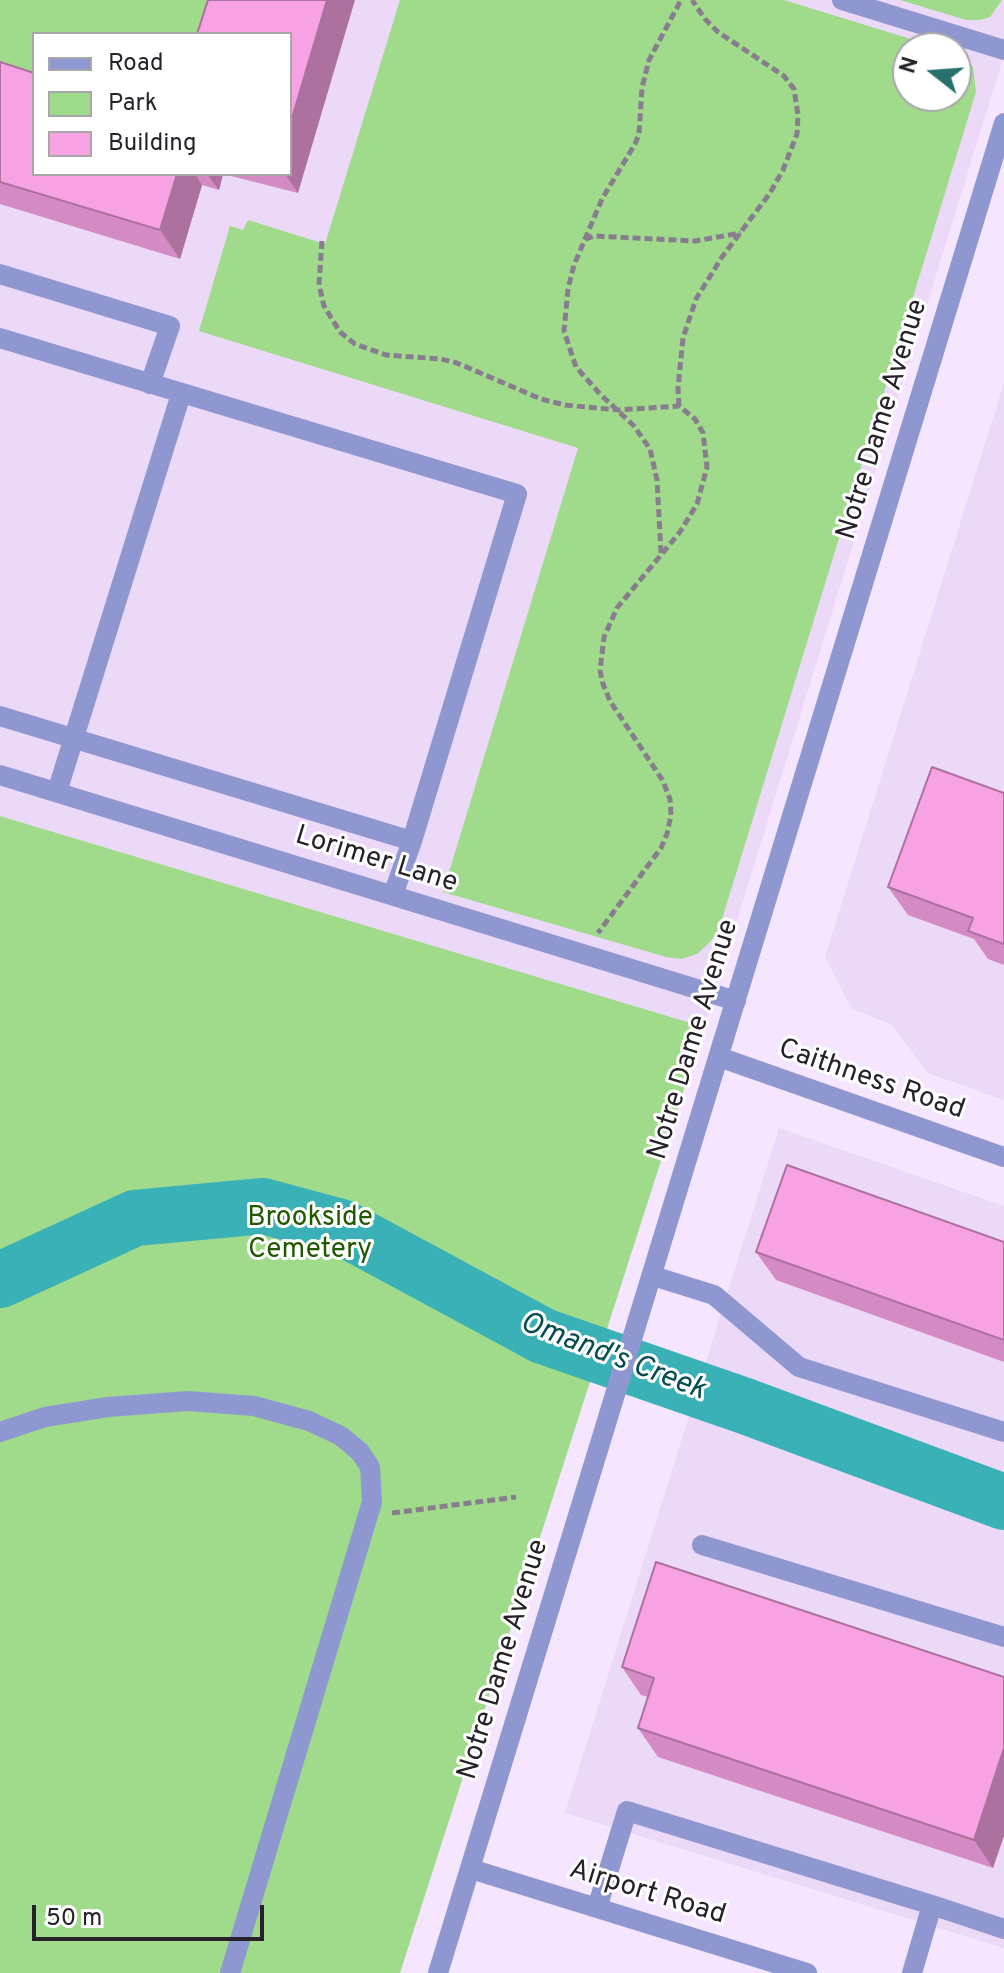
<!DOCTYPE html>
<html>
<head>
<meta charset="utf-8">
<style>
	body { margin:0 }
	#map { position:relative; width:1004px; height:1973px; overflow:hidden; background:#f5e5fe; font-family:Overpass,sans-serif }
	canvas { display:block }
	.legend { position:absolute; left:32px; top:32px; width:260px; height:144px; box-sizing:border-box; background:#fff; border:2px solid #a9a6aa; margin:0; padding:10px 14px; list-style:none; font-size:24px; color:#27212a }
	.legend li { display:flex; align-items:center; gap:16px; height:40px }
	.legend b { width:40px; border:2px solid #a9a6aa }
	.north { position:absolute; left:892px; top:32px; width:80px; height:80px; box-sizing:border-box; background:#fff; border:2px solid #a9a6aa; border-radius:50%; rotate:287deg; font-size:22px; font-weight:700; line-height:32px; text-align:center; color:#27212a }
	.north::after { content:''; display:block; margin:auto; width:28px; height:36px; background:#27716d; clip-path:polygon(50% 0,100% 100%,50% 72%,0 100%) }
	.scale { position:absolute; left:32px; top:1905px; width:232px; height:36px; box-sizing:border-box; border:4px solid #27212a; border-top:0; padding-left:10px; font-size:24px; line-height:28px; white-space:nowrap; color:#27212a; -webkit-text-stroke:6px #fff; paint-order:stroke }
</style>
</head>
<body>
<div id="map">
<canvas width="1004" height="1973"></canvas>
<ul class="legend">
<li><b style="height:10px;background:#8e97d0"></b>Road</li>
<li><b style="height:22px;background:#a0da8b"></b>Park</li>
<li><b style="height:22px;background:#f6a2e3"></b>Building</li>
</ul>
<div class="north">N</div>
<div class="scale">50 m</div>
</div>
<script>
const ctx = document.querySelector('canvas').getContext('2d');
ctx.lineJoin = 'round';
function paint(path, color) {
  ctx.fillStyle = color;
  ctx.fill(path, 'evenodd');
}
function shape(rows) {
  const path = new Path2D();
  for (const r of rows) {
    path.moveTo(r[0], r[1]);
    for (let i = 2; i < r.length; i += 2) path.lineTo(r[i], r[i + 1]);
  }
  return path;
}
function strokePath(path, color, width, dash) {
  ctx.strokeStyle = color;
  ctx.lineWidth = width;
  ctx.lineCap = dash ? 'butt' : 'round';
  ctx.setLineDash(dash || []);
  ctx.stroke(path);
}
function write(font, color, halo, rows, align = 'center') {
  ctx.font = font + ' Overpass,sans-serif';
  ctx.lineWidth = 6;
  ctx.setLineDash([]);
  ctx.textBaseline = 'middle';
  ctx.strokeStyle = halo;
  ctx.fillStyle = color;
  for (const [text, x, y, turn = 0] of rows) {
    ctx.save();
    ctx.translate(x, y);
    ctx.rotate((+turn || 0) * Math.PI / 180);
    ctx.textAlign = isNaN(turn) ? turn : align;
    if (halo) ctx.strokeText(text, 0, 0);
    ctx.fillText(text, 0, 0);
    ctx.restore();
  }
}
paint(shape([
	[0,0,1004,0,1004,55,704,1027,0,816],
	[34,34,290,34,290,174,34,174],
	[908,48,956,48,956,96,908,96],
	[1004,383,1004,1100,928,1073,891,1024,852,1009,825,957],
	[779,1128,1004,1206,1004,1948,565,1813]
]), '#ecd8f7');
paint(shape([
	[0,0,218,0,207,34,34,34,34,77,0,66],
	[400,0,784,0,940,48,908,48,908,96,956,96,956,54,967,59,973,67,976,92,719,929,710,942,697,954,682,959,666,957,443,892,578,448,199,331,230,226,243,230,248,220,325,244],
	[900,0,1002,0,990,17,980,20,966,20],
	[0,816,704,1027,400,1973,0,1973]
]), '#a0da8b');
strokePath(shape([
	[0,1280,135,1218,263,1206,341,1227,543,1336,745,1406,1004,1502]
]), '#3ab1b7', 56);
strokePath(shape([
	[585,239,595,236,695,241,741,233],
	[322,241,319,285,324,306,340,332,355,344,386,355,441,359,457,363,541,399,565,405,618,410,679,406,695,419,703,433,707,467,697,504,680,532,617,608,604,637,600,671,603,684,610,701,663,781,670,799,671,815,667,834,661,848,598,933],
	[679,406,678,388,683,338,696,299,722,257,770,193,783,170,797,134,798,115,794,89,784,76,718,32,705,19,692,0],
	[661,553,657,480,650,449,634,426,600,394,576,367,564,331,568,289,574,265,602,199,635,144,639,134,642,88,649,60,681,0],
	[392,1513,516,1497]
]), '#887d8e', 5, [8, 4]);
strokePath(shape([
	[842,0,1004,50],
	[0,274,170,326,150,384],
	[0,338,517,494,412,841,0,716],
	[0,775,736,1001],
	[57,792,181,394],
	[393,895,412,841],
	[719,1057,1004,1157],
	[653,1276,714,1295,799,1367,1004,1432],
	[0,1432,45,1417,108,1407,188,1401,254,1406,309,1421,341,1436,360,1452,370,1467,372,1502,230,1973],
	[702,1545,1004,1637],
	[471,1869,807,1973],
	[932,1905,1004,1929],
	[597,1908,627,1811,932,1905,912,1973],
	[438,1973,1004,123]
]), '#8e97d0', 20);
paint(shape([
	[0,62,34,174,290,174,298,193,223,174,219,190,202,185,180,259,0,204],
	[1004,793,1004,965,988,959,974,939,908,915,888,887],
	[1004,1242,1004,1362,776,1280,756,1252],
	[622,1667,1004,1677,993,1868,658,1757,638,1728,648,1697,641,1695]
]), '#d48bc3');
paint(shape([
	[327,0,355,0,298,193,285,174,290,174,290,125],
	[177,174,195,174,202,185,180,259,160,230],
	[207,174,223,174,219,190],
	[1004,1748,1004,1836,993,1868,974,1840]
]), '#ac719f');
const building = shape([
	[208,0,327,0,290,125,290,34,197,34,208,0],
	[0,62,34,73,34,174,177,174,160,230,0,182,0,62],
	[932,767,1004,793,1004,944,968,931,973,918,888,887,932,767],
	[787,1165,1004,1242,1004,1340,756,1252,787,1165],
	[656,1562,1004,1677,1004,1748,974,1840,638,1728,654,1678,622,1667,656,1562]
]);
paint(building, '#f6a2e3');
strokePath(building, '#ac719f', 2);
write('28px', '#27212a', '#fff', [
	["Notre Dame Avenue",884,420,-73],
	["Lorimer Lane",376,861,17],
	["Notre Dame Avenue",695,1040,-73],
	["Caithness Road",871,1081,19],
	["Notre Dame Avenue",505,1660,-73],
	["Airport Road",647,1894,17]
]);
write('28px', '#215900', '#fff', [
	["Brookside",310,1219],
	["Cemetery",310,1251]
]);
write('italic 30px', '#044d50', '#fff', [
	["Omand's Creek",612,1358,21]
]);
</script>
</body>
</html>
